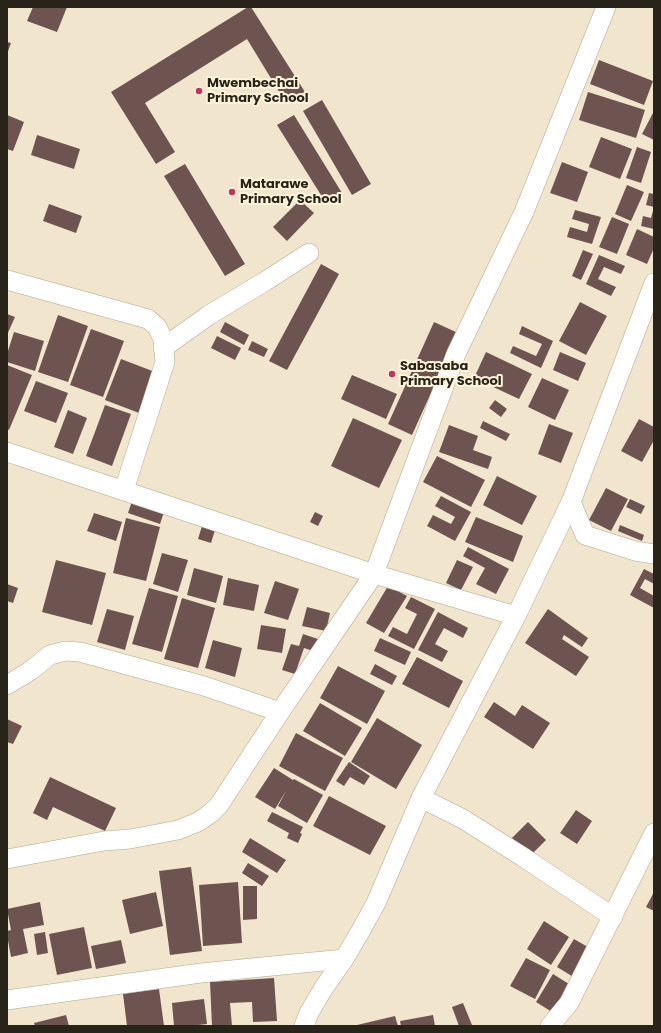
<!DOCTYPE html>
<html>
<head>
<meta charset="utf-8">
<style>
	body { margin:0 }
	#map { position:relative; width:661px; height:1033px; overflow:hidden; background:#f1e6cd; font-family:Poppins,sans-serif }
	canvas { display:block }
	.frame { position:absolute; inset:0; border:8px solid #28241a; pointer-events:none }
</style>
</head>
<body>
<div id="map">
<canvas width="661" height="1033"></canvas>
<div class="frame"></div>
</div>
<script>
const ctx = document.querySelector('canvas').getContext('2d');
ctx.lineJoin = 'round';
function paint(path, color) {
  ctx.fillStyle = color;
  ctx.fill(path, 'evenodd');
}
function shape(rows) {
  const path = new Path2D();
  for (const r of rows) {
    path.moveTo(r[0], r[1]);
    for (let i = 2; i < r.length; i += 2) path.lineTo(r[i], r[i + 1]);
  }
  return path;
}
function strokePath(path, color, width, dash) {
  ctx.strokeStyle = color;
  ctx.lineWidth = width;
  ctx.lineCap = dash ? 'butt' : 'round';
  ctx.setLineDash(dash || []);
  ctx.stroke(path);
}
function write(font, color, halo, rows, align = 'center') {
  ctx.font = font + ' Poppins,sans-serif';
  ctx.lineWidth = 4;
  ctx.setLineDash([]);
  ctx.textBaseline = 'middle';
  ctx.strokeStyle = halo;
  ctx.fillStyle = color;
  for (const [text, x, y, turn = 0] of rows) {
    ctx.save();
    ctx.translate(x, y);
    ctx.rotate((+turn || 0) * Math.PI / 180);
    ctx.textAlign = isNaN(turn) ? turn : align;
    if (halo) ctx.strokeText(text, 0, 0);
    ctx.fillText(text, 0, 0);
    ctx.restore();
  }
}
paint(shape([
	[33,7,67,7,57,32,27,21],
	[248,7,251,7,305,92,286,103,247,39,145,103,175,152,156,164,111,92],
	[7,42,11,43,7,54],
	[599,60,653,81,644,105,590,84],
	[588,92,645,110,636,138,579,120],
	[322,100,371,184,352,195,303,111],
	[654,111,654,140,642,134],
	[7,115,24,122,13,151,7,149],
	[294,115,342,193,326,203,277,125],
	[37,135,80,149,74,169,31,155],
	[601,137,632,149,620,179,589,167],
	[637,147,651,152,641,183,626,178],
	[562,162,588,172,577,202,550,193],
	[185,164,245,264,225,276,164,176],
	[627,185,644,192,631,221,615,214],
	[649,193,654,194,654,207,646,205],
	[300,200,314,213,287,241,273,227],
	[49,204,82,216,76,233,43,221],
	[654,207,654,229,641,226,643,216,651,218],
	[575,210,601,217,592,244,567,237,570,227,587,232,589,224,572,219],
	[612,217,629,224,617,254,599,247],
	[637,229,654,237,654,248,647,264,626,255],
	[583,250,593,254,581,280,572,276],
	[599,255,625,266,621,274,604,267,598,279,616,287,611,296,586,284],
	[321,264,339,274,287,370,269,361],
	[580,302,607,316,586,355,559,341],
	[7,314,15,317,7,335],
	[58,315,88,326,68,382,38,372],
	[225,322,249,335,244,345,220,332],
	[434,322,458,333,412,435,388,424],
	[522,326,553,341,541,368,510,353,513,346,536,356,542,344,519,334],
	[91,329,124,341,103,397,70,385],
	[14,332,44,341,35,371,7,362,7,354],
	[217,336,241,348,235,360,211,348],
	[252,341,268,349,264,357,248,350],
	[486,352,532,374,519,399,474,378],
	[560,352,586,363,578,381,553,370],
	[121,359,155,372,139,413,105,400],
	[7,365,32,375,9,430,7,429],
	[352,375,397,394,386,419,341,399],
	[542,378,569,390,555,420,528,407],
	[36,381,68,393,56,423,24,411],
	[495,400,507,409,501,417,489,408],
	[105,405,131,414,112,466,86,456],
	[68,410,87,418,73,454,54,447],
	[353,418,402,440,379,488,331,466],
	[639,419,654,427,654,440,642,462,621,451],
	[483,421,510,434,506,441,480,428],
	[549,424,573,433,561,463,538,454],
	[449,425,478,436,473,450,492,457,488,469,439,452],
	[437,456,485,480,471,507,423,482],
	[497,476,537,496,522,525,483,505],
	[606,488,628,499,611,531,589,520],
	[441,496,471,512,455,541,427,526,433,515,451,524,455,517,435,506],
	[630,499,645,506,641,514,626,507],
	[132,501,164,512,160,524,128,513],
	[315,512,323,516,318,526,310,522],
	[94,513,122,522,116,541,87,531],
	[476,517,523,536,513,562,465,542],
	[126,518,160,527,146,581,113,573],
	[620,525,644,535,642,541,618,531],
	[202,526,215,530,211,543,198,539],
	[468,547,509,569,496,594,476,584,485,568,463,556],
	[162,553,188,560,178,592,153,584],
	[56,560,106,573,92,625,42,612],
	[457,560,473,567,461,590,446,583],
	[194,568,223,576,216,603,187,595],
	[644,569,654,574,654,584,645,579,640,588,654,596,654,608,630,595],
	[228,578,259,585,254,611,223,605],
	[275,581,299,589,288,620,264,613],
	[7,584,18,588,13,603,7,601],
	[388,586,407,596,384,633,366,623],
	[149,588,178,596,162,652,132,644],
	[411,597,435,609,414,649,388,636,393,627,407,634,417,614,405,608],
	[182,598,215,608,198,668,164,659],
	[307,607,330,613,326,631,302,626],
	[107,609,134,616,125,650,97,642],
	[548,609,588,638,582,647,564,635,562,639,589,657,576,676,525,643],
	[438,612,468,628,463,638,444,628,435,644,448,651,442,662,418,650],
	[261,625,286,629,282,653,257,649],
	[303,634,321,640,316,652,304,648,295,674,282,670,291,644,299,646],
	[380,638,411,652,405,665,374,651],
	[213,640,242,648,235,677,205,668],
	[417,657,463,681,449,708,402,684],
	[375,664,397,676,392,685,370,674],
	[338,666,385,691,367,724,320,698],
	[494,702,515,716,522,705,550,723,533,749,484,717],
	[320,703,362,728,345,756,303,731],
	[377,718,422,745,396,789,351,762],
	[7,719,22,726,13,744,7,742],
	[296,733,343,758,325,791,279,766],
	[349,762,370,776,364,785,350,777,344,786,336,781],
	[274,768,293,780,294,779,323,795,307,823,278,806,286,791,275,809,255,797],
	[50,777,116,808,105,831,53,807,47,820,33,813],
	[329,796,386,826,370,855,313,826],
	[576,810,592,821,577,844,560,833],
	[272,812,303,827,300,833,302,834,298,843,287,838,289,833,267,821],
	[528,822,546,840,530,856,512,838],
	[250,838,286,860,277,873,242,852],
	[248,863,269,876,262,886,242,873],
	[191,867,202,951,170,955,159,871],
	[238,882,242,943,203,946,199,885],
	[243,886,257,886,257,919,243,920],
	[156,892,163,926,130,934,122,900],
	[654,892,654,911,646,907],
	[40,902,44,925,23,929,28,953,11,957,7,935,7,931,11,930,7,909],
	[544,921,569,937,551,965,527,949],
	[84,927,92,968,57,975,49,934],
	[45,932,48,953,37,955,34,934],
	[574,939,593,950,575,978,557,967],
	[121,940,126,963,96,969,91,946],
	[526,958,550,970,535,999,510,986],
	[553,974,569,984,552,1012,536,1002],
	[274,978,277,1021,253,1022,252,1002,230,1003,232,1026,212,1026,210,982],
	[159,989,164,1026,127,1026,123,994],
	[204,999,207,1024,190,1026,174,1026,172,1003],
	[463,1003,472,1025,470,1026,459,1026,452,1007],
	[66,1015,69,1026,35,1026,34,1023],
	[433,1015,435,1026,401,1026,400,1021],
	[395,1016,398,1026,358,1026,357,1025]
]), '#6e5450');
const minor = shape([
	[7,280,148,319,157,327,163,339,165,362,124,490],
	[163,348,209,315,264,282,309,253],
	[7,452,374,574,516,616],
	[571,502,585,535,635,551,654,554],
	[7,685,30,671,50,655,65,651,80,652,204,686,280,712],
	[421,798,463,819,523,857,613,917],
	[7,859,104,841,130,839,178,830,198,822,211,813,219,805,280,712,374,574,456,354,524,212,606,7],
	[7,1000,201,973,344,959],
	[304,1026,309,1013,323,989,344,959,360,932,376,903,421,798,516,616,571,502,654,283],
	[550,1026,569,1003,654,833]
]);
strokePath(minor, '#b1a68e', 20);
strokePath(minor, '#fff', 19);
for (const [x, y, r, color] of [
	[199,91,4,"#c2335e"],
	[232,192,4,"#c2335e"],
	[392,374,4,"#c2335e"]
]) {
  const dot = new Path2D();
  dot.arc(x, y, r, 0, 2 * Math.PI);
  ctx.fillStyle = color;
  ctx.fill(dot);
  strokePath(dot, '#fff3da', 1.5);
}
write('bold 13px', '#28241a', '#fff3da', [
	["Mwembechai",207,84],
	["Primary School",207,99],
	["Matarawe",240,185],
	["Primary School",240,200],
	["Sabasaba",400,367],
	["Primary School",400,382]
], 'left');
</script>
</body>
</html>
